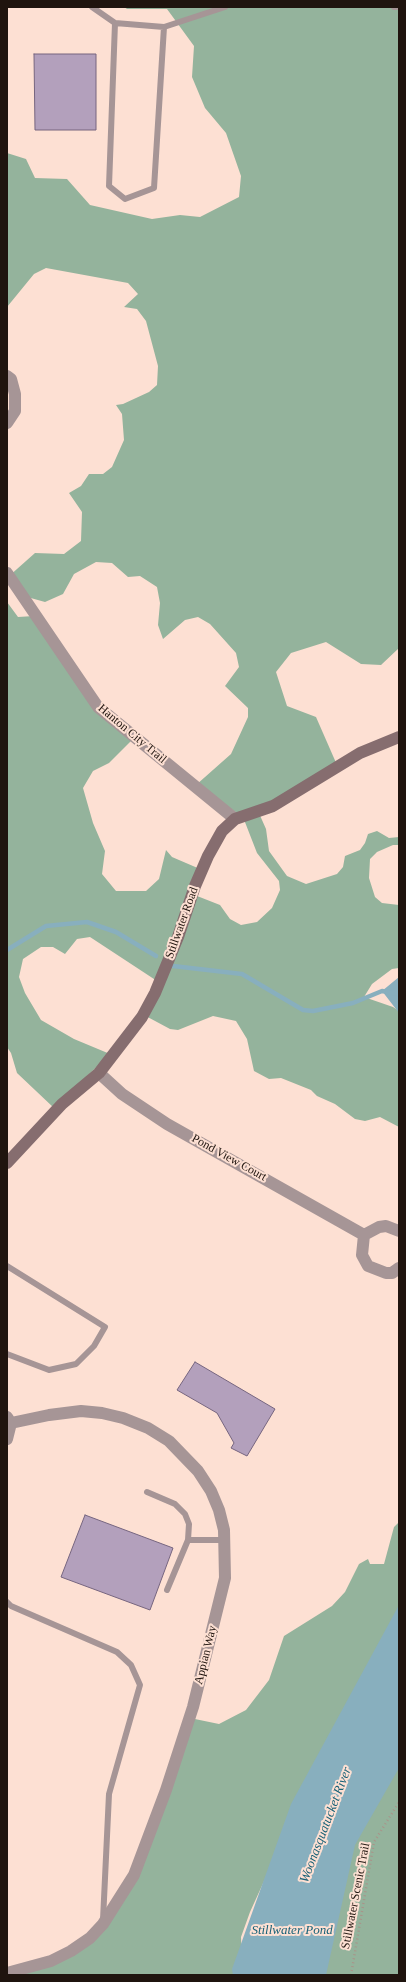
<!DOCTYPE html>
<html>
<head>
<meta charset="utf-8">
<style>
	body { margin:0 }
	#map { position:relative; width:406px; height:1982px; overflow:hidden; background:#fde0d3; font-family:"Times New Roman",serif }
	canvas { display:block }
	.frame { position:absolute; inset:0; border:8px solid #1f140e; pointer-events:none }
</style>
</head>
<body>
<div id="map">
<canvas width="406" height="1982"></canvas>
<div class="frame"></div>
</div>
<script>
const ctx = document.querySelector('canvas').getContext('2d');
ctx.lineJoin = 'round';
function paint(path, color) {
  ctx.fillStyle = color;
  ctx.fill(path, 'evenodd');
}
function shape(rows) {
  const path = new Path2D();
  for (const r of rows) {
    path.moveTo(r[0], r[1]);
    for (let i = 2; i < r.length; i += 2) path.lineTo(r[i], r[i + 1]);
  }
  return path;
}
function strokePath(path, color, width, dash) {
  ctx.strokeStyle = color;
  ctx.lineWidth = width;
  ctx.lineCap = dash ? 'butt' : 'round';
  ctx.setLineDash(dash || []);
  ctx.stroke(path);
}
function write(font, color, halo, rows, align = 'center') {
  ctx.font = font + ' "Times New Roman",serif';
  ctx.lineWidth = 4;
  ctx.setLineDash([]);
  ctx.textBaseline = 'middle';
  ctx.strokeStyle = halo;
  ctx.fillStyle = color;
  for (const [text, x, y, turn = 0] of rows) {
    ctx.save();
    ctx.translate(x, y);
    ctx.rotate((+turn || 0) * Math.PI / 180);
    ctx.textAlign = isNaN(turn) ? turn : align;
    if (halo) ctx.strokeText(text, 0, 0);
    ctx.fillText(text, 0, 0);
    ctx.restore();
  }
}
paint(shape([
	[124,7,399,7,399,648,381,665,361,664,326,642,291,653,276,672,287,706,316,717,337,765,258,811,266,829,269,851,287,876,306,884,337,874,343,867,345,856,360,850,365,843,368,834,377,831,389,838,399,837,399,845,393,845,377,852,370,859,369,878,375,897,382,903,399,905,399,968,392,969,372,984,364,997,393,1007,399,1011,399,1127,380,1117,365,1121,355,1119,335,1104,317,1096,311,1090,281,1078,269,1079,254,1071,247,1039,236,1021,213,1016,178,1030,170,1029,142,1014,157,981,90,937,77,939,65,954,53,947,41,947,23,959,19,977,25,993,41,1020,74,1039,110,1054,54,1108,17,1073,11,1053,7,1047,7,602,18,617,34,616,95,705,132,740,109,763,93,771,83,788,93,823,105,851,102,874,116,891,146,891,159,879,166,850,172,857,200,869,192,894,220,905,230,919,241,925,257,922,272,908,280,890,279,881,257,853,243,817,196,785,231,754,248,717,248,708,225,686,239,667,236,653,210,624,198,617,185,620,163,639,158,625,160,603,157,587,140,576,128,577,112,563,96,562,74,574,63,594,45,602,20,595,8,577,35,553,64,554,81,541,82,512,69,493,81,486,89,474,103,474,112,467,124,440,122,414,116,405,123,404,149,392,157,385,158,366,146,321,137,309,124,307,138,294,128,283,46,268,34,274,7,307,7,153,26,159,35,178,67,179,90,205,152,219,180,215,200,217,239,197,241,176,226,133,205,108,192,77,194,46,167,9,127,9],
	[399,1522,399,1634,275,1857,250,1912,241,1937,242,1975,7,1975,87,1939,133,1874,190,1718,219,1724,246,1710,269,1680,284,1636,332,1606,345,1592,359,1564,368,1559,370,1564,384,1564,394,1527],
	[399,1759,399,1975,322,1975,337,1889,364,1820]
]), '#94b39c');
paint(shape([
	[399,977,399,1013,382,991],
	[399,1605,399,1768,355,1845,326,1975,233,1975,232,1969,291,1804]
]), '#88afbe');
strokePath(shape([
	[7,950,46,926,87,922,116,932,156,956],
	[173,966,242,974,303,1010,313,1011,353,1003,382,991,399,994]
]), '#88afbe', 4.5);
const building = shape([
	[34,54,96,54,96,130,35,130,34,54],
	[195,1362,275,1409,247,1456,231,1448,234,1443,217,1413,177,1390,195,1362],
	[85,1515,173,1548,150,1610,61,1577,85,1515]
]);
paint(building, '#b3a0bc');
strokePath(building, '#76657f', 1);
strokePath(shape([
	[351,1975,374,1842,399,1802]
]), '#a99389', 2.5, [1, 3]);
strokePath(shape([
	[92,7,115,23,164,27,225,7],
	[394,7,399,7],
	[115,23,109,186,125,199,154,188,164,27],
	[7,1266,105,1327,94,1346,76,1364,49,1370,7,1354],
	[147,1492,175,1504,185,1514,189,1524,188,1540],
	[167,1590,188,1540,224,1540],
	[7,1602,11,1606,117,1652,131,1665,140,1685,109,1794,103,1920]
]), '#a69596', 6);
strokePath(shape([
	[7,376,11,379,15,394,15,411,7,423],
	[7,573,98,707,235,819],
	[99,1073,122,1094,167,1124,364,1235],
	[399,1231,386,1226,379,1227,364,1235,362,1255,368,1266,386,1273,392,1273,399,1268],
	[7,1417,11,1423,7,1439],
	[7,1973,51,1961,71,1951,90,1938,103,1924,134,1875,166,1790,193,1707,225,1578,224,1530,219,1510,211,1491,198,1471,169,1441,148,1428,123,1418,102,1413,81,1411,49,1415,11,1423]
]), '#a69596', 12);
strokePath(shape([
	[7,1163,62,1104,99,1073,142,1017,155,993,178,937,195,886,208,856,222,831,235,819,273,806,360,753,399,737]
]), '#866d6f', 12);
write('12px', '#1f140e', '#fde0d3', [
	["Hanton City Trail",132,734,40],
	["Stillwater Road",182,923,-70],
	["Pond View Court",229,1158,29],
	["Appian Way",206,1655,-76],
	["Stillwater Scenic Trail",356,1896,-79]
]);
write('italic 13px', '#186177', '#fde0d3', [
	["Woonasquatucket River",326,1825,-69],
	["Stillwater Pond",292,1931]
]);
</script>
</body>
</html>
